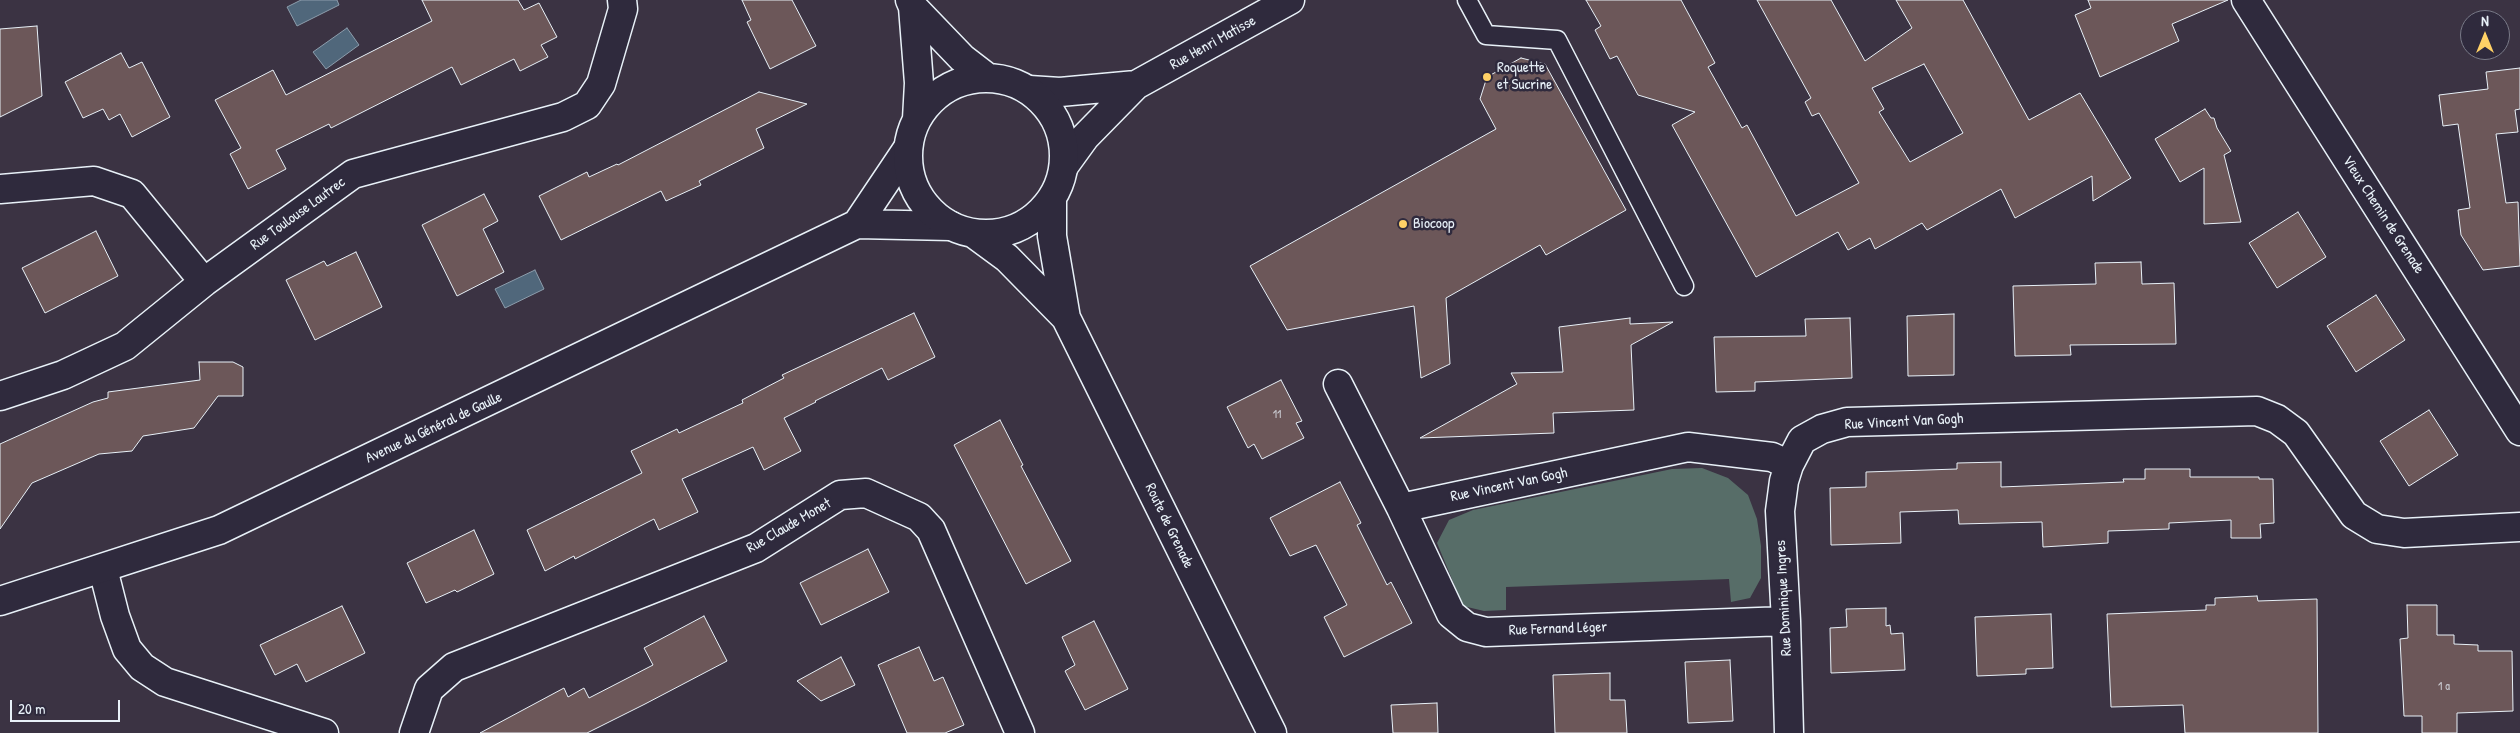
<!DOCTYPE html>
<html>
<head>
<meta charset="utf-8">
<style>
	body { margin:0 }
	#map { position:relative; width:2520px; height:733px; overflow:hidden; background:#3b3343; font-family:"Patrick Hand",sans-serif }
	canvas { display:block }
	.north { position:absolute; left:2460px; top:10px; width:50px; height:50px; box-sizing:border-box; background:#2f2a3d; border:1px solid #797a88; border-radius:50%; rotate:0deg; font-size:14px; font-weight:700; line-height:20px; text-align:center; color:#e8f1f8 }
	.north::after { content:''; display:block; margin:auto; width:18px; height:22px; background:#ffd166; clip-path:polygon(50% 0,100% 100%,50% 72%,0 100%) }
	.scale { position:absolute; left:10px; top:700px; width:110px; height:22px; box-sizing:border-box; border:2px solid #e8f1f8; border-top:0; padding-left:6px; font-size:15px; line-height:18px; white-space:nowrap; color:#e8f1f8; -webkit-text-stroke:4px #2f2a3d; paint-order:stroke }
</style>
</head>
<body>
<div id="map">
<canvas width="2520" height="733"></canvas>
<div class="north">N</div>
<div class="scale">20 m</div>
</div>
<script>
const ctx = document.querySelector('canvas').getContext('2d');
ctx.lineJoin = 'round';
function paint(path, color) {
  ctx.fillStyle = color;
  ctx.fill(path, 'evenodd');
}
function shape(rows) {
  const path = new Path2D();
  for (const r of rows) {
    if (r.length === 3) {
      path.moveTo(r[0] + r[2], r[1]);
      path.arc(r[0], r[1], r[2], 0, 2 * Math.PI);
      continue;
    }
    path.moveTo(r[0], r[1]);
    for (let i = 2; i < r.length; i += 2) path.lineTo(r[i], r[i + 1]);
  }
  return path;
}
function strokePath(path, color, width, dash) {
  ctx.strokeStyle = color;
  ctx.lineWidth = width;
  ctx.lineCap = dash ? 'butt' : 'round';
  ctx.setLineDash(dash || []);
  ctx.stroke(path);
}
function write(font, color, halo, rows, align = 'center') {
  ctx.font = font + ' "Patrick Hand",sans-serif';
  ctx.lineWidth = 5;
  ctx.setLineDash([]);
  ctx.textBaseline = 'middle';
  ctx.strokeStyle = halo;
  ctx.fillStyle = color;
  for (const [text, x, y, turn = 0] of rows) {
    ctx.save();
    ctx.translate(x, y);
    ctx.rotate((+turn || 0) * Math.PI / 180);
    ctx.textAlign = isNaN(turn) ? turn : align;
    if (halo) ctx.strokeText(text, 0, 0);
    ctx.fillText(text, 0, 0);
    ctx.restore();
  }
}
paint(shape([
	[1702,468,1728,478,1748,495,1757,519,1761,546,1761,578,1750,598,1731,602,1729,579,1506,587,1506,610,1484,611,1463,606,1437,543,1449,520,1473,510,1672,469]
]), '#576d68');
const water = shape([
	[301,0,337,0,339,5,297,26,287,7,301,0],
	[347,28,359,45,326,69,313,52,347,28],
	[535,270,544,289,505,308,495,289,535,270]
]);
paint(water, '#50677b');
strokePath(water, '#8d9ead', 1);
const building = shape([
	[422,0,518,0,524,10,539,3,557,37,541,45,548,57,520,71,514,59,461,85,452,67,331,128,329,124,276,150,286,169,248,189,230,154,241,148,215,100,273,70,286,95,432,21,422,0],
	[742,0,792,0,816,46,770,69,747,22,751,20,742,0],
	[1586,0,1681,0,1715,63,1708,67,1742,128,1747,125,1796,216,1859,183,1819,113,1812,116,1805,102,1811,98,1757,0,1831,0,1865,61,1912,28,1896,0,1963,0,2029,120,2080,93,2131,178,2093,201,2092,176,2015,218,2001,189,1927,230,1922,223,1875,249,1870,238,1848,250,1838,232,1756,277,1672,125,1695,112,1638,95,1617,56,1610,59,1595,30,1601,26,1586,0],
	[1924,64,1963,133,1910,162,1879,112,1884,109,1872,88,1924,64],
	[2088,0,2228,0,2172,24,2179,41,2100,77,2075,15,2091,8,2088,0],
	[37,26,42,96,0,117,0,29,37,26],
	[121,53,129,68,142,62,170,117,132,137,120,114,109,120,103,109,83,118,65,82,121,53],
	[1521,58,1545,64,1626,210,1546,255,1540,245,1446,298,1450,364,1421,378,1414,306,1287,330,1250,266,1496,129,1480,99,1487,77,1521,58],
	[2520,68,2520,109,2515,110,2518,132,2496,134,2506,203,2518,202,2520,266,2483,270,2461,235,2458,210,2470,208,2458,124,2443,126,2439,95,2488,89,2486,72,2520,68],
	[759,92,807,104,756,129,764,148,699,181,701,185,666,201,661,191,561,240,539,196,587,172,589,177,617,164,618,165,759,92],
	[2205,109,2211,118,2214,118,2217,128,2231,151,2224,155,2241,222,2204,224,2204,168,2180,182,2155,139,2205,109],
	[484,194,498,221,483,229,504,272,457,296,422,225,484,194],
	[2298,212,2326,257,2277,288,2249,243,2298,212],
	[96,231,118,276,45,313,22,268,96,231],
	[356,252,382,307,315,340,286,280,324,261,327,266,356,252],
	[2141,262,2142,284,2174,283,2176,344,2070,345,2071,355,2015,356,2013,286,2096,284,2095,263,2141,262],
	[2376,295,2405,340,2356,372,2327,326,2376,295],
	[914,313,935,357,888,380,882,368,815,401,816,402,784,418,801,451,764,470,753,447,682,479,698,512,659,530,654,519,575,559,574,556,545,571,527,530,642,473,631,451,677,429,679,433,743,403,742,400,784,378,782,375,914,313],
	[1954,314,1954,375,1908,376,1907,316,1954,314],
	[1630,318,1630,324,1673,322,1631,345,1634,410,1553,413,1554,433,1420,438,1517,384,1511,373,1563,372,1559,327,1630,318],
	[1850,318,1852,378,1755,382,1755,391,1716,392,1714,337,1806,336,1805,319,1850,318],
	[199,362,233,362,243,367,243,396,218,396,194,428,143,436,132,451,99,454,32,483,0,529,0,444,93,402,108,398,108,392,200,380,199,362],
	[1281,380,1302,421,1296,423,1304,438,1262,459,1254,444,1248,448,1227,407,1281,380],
	[2429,410,2458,455,2409,486,2380,441,2429,410],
	[1000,420,1023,465,1021,466,1071,561,1026,584,954,445,1000,420],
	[2001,462,2001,487,2124,482,2123,479,2145,479,2145,469,2190,469,2190,477,2259,477,2259,479,2273,479,2274,523,2260,524,2261,538,2231,538,2231,520,2169,523,2169,529,2108,531,2108,543,2043,547,2042,522,1959,524,1958,510,1900,512,1901,543,1831,545,1830,488,1866,487,1866,472,1957,469,1957,463,2001,462],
	[1340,482,1361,523,1357,525,1387,585,1391,582,1412,623,1344,657,1324,617,1347,605,1316,545,1290,556,1270,518,1340,482],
	[474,530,494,574,457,592,455,590,426,603,407,563,474,530],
	[868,549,889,592,821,625,800,583,868,549],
	[2257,596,2258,601,2317,599,2318,733,2185,733,2183,705,2111,707,2107,614,2206,610,2206,605,2215,605,2215,598,2257,596],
	[2407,605,2437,605,2437,635,2454,635,2454,644,2478,645,2478,651,2512,651,2513,711,2457,713,2457,733,2422,733,2422,716,2404,716,2400,639,2408,638,2407,605],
	[342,606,365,653,306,682,297,664,275,675,260,645,342,606],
	[1886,608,1886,626,1890,625,1891,634,1903,633,1905,670,1831,673,1830,628,1847,627,1846,609,1886,608],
	[2051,614,2053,668,2026,669,2026,674,1977,676,1975,617,2051,614],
	[704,616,727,661,645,704,587,733,480,733,564,688,568,697,584,688,589,698,653,665,644,648,704,616],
	[1094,621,1128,689,1085,710,1065,671,1075,665,1062,637,1094,621],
	[919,647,934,681,943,677,964,725,945,733,907,733,878,665,919,647],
	[841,657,855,685,821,701,797,681,841,657],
	[1730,660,1733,721,1688,723,1685,662,1730,660],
	[1610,673,1610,700,1625,700,1627,733,1555,733,1553,675,1610,673],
	[1437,703,1438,733,1393,733,1391,705,1437,703]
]);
paint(building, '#6c5759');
strokePath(building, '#e8f1f8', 1);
const service = shape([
	[1467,0,1486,35,1557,40,1684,286]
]);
const minor = shape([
	[2246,0,2520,431],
	[1029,90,1060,92,1136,85],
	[1064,166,1085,137,1136,85,1290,0],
	[0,189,94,181,132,194,204,282,353,174,563,117,587,105,601,84,623,9,622,0],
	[1338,384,1401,508,1688,447,1772,457,1789,465,1802,440,1822,429,1847,422,2257,411,2277,419,2296,433,2354,515,2377,529,2404,533,2520,527],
	[0,396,63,375,125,346,204,282],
	[1401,508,1451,614,1467,627,1486,632,1786,621],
	[103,569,115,616,127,649,142,667,165,682,324,733],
	[414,733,429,689,454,667,756,548,840,495,866,493,919,517,931,530,1020,733],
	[1789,733,1786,621,1780,511,1784,481,1789,465]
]);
const tertiary = shape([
	[857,224,908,148],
	[0,601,219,530,857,224,951,226]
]);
const secondary = shape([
	[910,0,913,7,962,58,988,78],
	[913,7,919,83,917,119],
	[986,156,78],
	[1052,199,1052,236,1066,318,1272,733],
	[973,233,1007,258,1066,318]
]);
strokePath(service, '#e8f1f8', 21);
strokePath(minor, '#e8f1f8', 31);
strokePath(tertiary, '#e8f1f8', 31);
strokePath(secondary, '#e8f1f8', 31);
strokePath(service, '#2f2a3d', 18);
strokePath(minor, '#2f2a3d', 28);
strokePath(tertiary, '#2f2a3d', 28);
strokePath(secondary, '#2f2a3d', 28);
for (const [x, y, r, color] of [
	[1487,77,5,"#ffd166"],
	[1403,224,5,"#ffd166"]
]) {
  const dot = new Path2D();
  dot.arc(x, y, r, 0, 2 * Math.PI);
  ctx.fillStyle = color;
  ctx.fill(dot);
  strokePath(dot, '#2f2a3d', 2);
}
write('12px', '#c9cad0', null, [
	["11",1277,415],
	["1 a",2444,687]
]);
write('15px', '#e8f1f8', '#2f2a3d', [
	["Rue Henri Matisse",1213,43,-29],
	["Rue Toulouse Lautrec",298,214,-36],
	["Vieux Chemin de Grenade",2383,215,57],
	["Rue Vincent Van Gogh",1904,422,-3],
	["Avenue du Général de Gaulle",434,428,-25],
	["Rue Vincent Van Gogh",1509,485,-12],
	["Rue Claude Monet",789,526,-30],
	["Route de Grenade",1169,526,64],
	["Rue Dominique Ingres",1784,598,-93],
	["Rue Fernand Léger",1558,629,-2]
]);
write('15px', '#e8f1f8', '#2f2a3d', [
	["Roquette",1497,68],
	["et Sucrine",1497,85],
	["Biocoop",1413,224]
], 'left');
</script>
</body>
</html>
